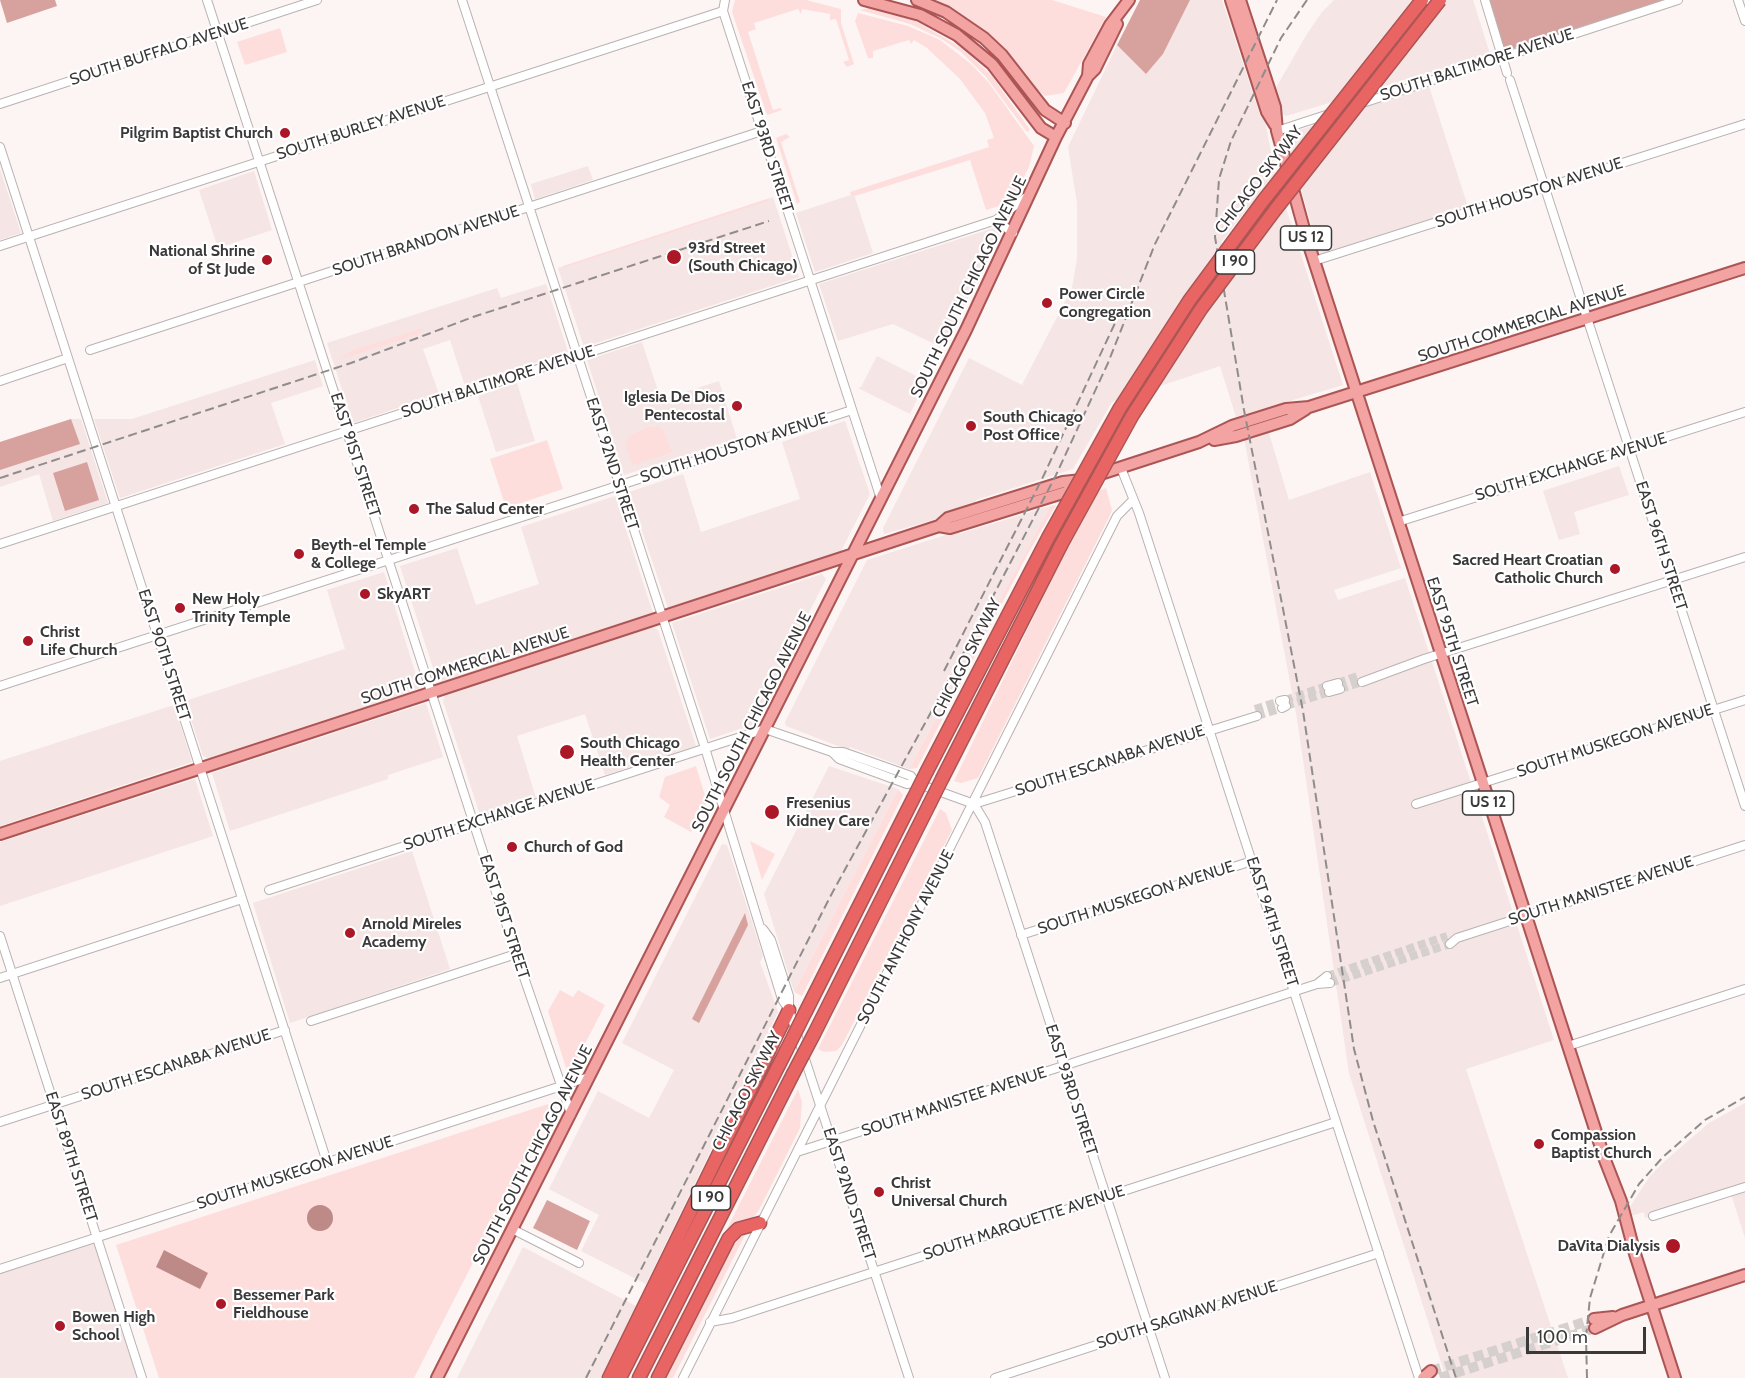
<!DOCTYPE html>
<html>
<head>
<meta charset="utf-8">
<style>
	body { margin:0 }
	#map { position:relative; width:1745px; height:1378px; overflow:hidden; background:#fcf5f4; font-family:Cabin,sans-serif }
	canvas { display:block }
	.scale { position:absolute; left:1526px; top:1327px; width:120px; height:27px; box-sizing:border-box; border:3px solid #3a3838; border-top:0; padding-left:8px; font-size:18px; line-height:21px; white-space:nowrap; color:#3a3838; -webkit-text-stroke:4px #fff; paint-order:stroke }
</style>
</head>
<body>
<div id="map">
<canvas width="1745" height="1378"></canvas>
<div class="scale">100 m</div>
</div>
<script>
const ctx = document.querySelector('canvas').getContext('2d');
ctx.lineJoin = 'round';
function paint(path, color) {
  ctx.fillStyle = color;
  ctx.fill(path, 'evenodd');
}
function shape(rows) {
  const path = new Path2D();
  for (const r of rows) {
    if (r.length === 3) {
      path.moveTo(r[0] + r[2], r[1]);
      path.arc(r[0], r[1], r[2], 0, 2 * Math.PI);
      continue;
    }
    path.moveTo(r[0], r[1]);
    for (let i = 2; i < r.length; i += 2) path.lineTo(r[i], r[i + 1]);
  }
  return path;
}
function strokePath(path, color, width, dash) {
  ctx.strokeStyle = color;
  ctx.lineWidth = width;
  ctx.lineCap = dash ? 'butt' : 'round';
  ctx.setLineDash(dash || []);
  ctx.stroke(path);
}
function write(font, color, halo, rows, align = 'center') {
  ctx.font = font + ' Cabin,sans-serif';
  ctx.lineWidth = 4.5;
  ctx.setLineDash([]);
  ctx.textBaseline = 'middle';
  ctx.strokeStyle = halo;
  ctx.fillStyle = color;
  for (const [text, x, y, turn = 0] of rows) {
    ctx.save();
    ctx.translate(x, y);
    ctx.rotate((+turn || 0) * Math.PI / 180);
    ctx.textAlign = isNaN(turn) ? turn : align;
    if (halo) ctx.strokeText(text, 0, 0);
    ctx.fillText(text, 0, 0);
    ctx.restore();
  }
}
paint(shape([
	[1190,0,1222,0,1261,118,1264,115,1275,173,1221,242,1232,278,1286,208,1343,385,1236,417,1220,366,1112,402,1073,469,976,500,972,509,884,534,883,528,969,358,1022,385,1072,288,1077,259,1077,203,1068,147,1117,45,1146,73,1163,54],
	[1334,0,1473,0,1490,54,1286,116,1281,113,1274,91,1307,34,1322,12],
	[1429,86,1468,207,1320,254,1285,135],
	[588,166,593,180,535,199,531,184],
	[0,169,21,233,0,240],
	[254,171,272,230,218,248,199,190],
	[854,194,873,253,815,272,796,213],
	[773,197,799,277,584,347,558,268],
	[1000,226,1004,227,943,348,893,324,838,341,819,284],
	[546,284,568,352,465,386,450,340,423,349,439,394,353,423,327,343,497,288,501,298],
	[642,342,661,400,719,381,737,439,624,475,587,360],
	[877,356,926,381,910,414,858,388,861,387],
	[315,360,323,386,271,403,285,444,120,498,94,419,132,419],
	[517,383,535,441,496,452,478,396],
	[71,419,81,419,108,503,53,521,39,474,0,487,0,442],
	[845,421,870,494,841,551,668,608,629,492,683,474,701,532,800,499,782,442],
	[1268,430,1289,500,1370,472,1401,568,1334,590,1338,600,1405,578,1554,1040,1466,1069,1568,1378,1446,1378,1349,1073,1297,719,1244,438],
	[1619,466,1629,495,1574,512,1580,534,1559,540,1543,491],
	[615,496,653,613,438,683,400,566,457,548,476,605,539,584,521,527],
	[1050,506,909,769,850,747,848,750,786,726,785,722,867,560,961,530,959,534],
	[384,572,420,688,211,760,203,756,185,701,345,649,327,590],
	[822,574,826,579,752,725,710,739,672,623],
	[652,627,658,630,696,746,605,775,585,714,517,736,536,798,480,815,443,701,445,695],
	[426,703,443,757,388,775,388,779,230,831,212,773],
	[174,705,192,762,0,826,0,761],
	[829,766,898,789,794,992,764,894],
	[195,779,213,836,0,906,0,842],
	[722,844,727,845,763,956,760,962,778,1012,646,1284,581,1251,599,1215,549,1189,598,1091,649,1118,674,1070,622,1043],
	[412,851,450,969,290,1023,253,903],
	[1745,1103,1745,1238,1730,1191,1645,1218,1644,1212,1631,1216,1628,1210,1650,1176,1666,1160,1709,1123],
	[94,1243,137,1378,0,1378,0,1274],
	[523,1247,636,1306,601,1378,457,1378]
]), '#f5e5e4');
paint(shape([
	[735,0,806,0,841,9,841,23,854,64,847,67,843,62,849,60,836,19,830,20,830,14,802,9,801,14,798,9,754,23,756,29,748,32,773,110,780,108,782,110,767,115,732,12],
	[929,0,1052,0,1106,17,1064,93,1045,96,1029,83,1001,47,976,25],
	[869,8,915,21,962,48,992,76,1030,130,1027,132,986,77,961,52,940,38,910,24,860,10],
	[858,13,908,26,940,40,971,64,989,83,1034,146,1029,167,1011,202,986,210,970,160,855,196,851,195,850,192,989,147,987,140,994,138,985,113,960,79,927,48,914,40,911,44,909,40,873,51,873,58,868,58,855,21],
	[280,28,287,52,245,65,237,42],
	[786,134,790,137,781,142,800,202,797,204,776,138],
	[767,199,768,201,563,268,563,266],
	[423,328,417,335,338,360,353,350],
	[649,427,659,427,664,432,672,452,632,465,626,446,629,436],
	[547,440,563,489,506,508,490,459],
	[1106,488,1112,510,1110,515,978,778,961,783,954,781,1067,548,1098,491],
	[1056,505,1026,557,917,768,909,769,1050,506],
	[696,766,707,802,691,832,664,817,670,805,659,797,665,777],
	[898,789,903,795,802,996,794,992],
	[940,809,946,813,952,830,842,1045,836,1051,824,1052,818,1049],
	[750,841,775,854,762,880],
	[560,990,573,997,578,990,605,1005,574,1065,566,1068,548,1011],
	[798,1089,802,1102,800,1128,759,1210,752,1219,736,1226,654,1378,651,1378],
	[548,1104,550,1112,414,1378,159,1378,116,1245],
	[746,1233,673,1378,666,1378,731,1249,739,1237]
]), '#fddedc');
paint(shape([
	[0,0,55,0,57,6,7,23],
	[1140,0,1190,0,1163,54,1146,74,1117,45],
	[1487,0,1665,0,1502,52],
	[71,419,80,444,0,470,0,442],
	[87,462,99,500,65,511,53,473],
	[745,913,748,925,699,1023,692,1019],
	[547,1200,590,1221,577,1250,533,1228]
]), '#d7a29e');
paint(shape([
	[320,1218,13],
	[164,1250,208,1273,200,1289,156,1267]
]), '#bd8a87');
strokePath(shape([
	[1338,683,1360,675],
	[1340,689,1362,682],
	[1285,700,1327,686],
	[1286,706,1329,692],
	[1255,709,1280,701],
	[1257,716,1282,708],
	[1327,976,1447,936],
	[1330,983,1450,944]
]), '#d5cfce', 8, [8, 4]);
strokePath(shape([
	[1431,1371,1594,1319],
	[1440,1378,1595,1328]
]), '#d5cfce', 10, [10, 5]);
const minor = shape([
	[207,0,516,954,571,1114],
	[462,0,705,748,782,999,789,1010,909,1378],
	[725,0,723,11,881,499],
	[1485,0,1507,73],
	[1738,0,1745,21],
	[1510,80,1745,806],
	[0,104,317,0],
	[1277,131,1678,0],
	[0,147,327,1162],
	[996,220,1013,233],
	[0,246,723,11],
	[1314,261,1745,124],
	[90,350,762,131],
	[0,381,68,358],
	[1121,468,1139,513,1419,1378],
	[1398,522,1745,412],
	[0,544,996,220,1025,198],
	[1362,682,1424,659,1745,557],
	[0,686,852,410],
	[1327,686,1338,683],
	[1329,692,1340,689],
	[1280,701,1285,700],
	[1282,708,1286,706],
	[832,752,843,752,911,776,916,783],
	[974,804,1257,716],
	[1416,804,1745,700],
	[269,890,765,729,832,752,839,759,907,784,916,783,974,804,985,822,1165,1378],
	[763,929,771,940,789,996,789,1008],
	[1021,935,1252,861],
	[0,936,142,1378],
	[1450,944,1457,938,1745,845],
	[0,978,242,899],
	[1317,984,1327,976],
	[311,1021,516,954],
	[1568,1046,1745,989],
	[0,1122,285,1030],
	[797,1152,1317,984,1330,983],
	[1653,1216,1745,1187],
	[512,1229,579,1263],
	[0,1269,589,1077],
	[710,1322,732,1318,1336,1122],
	[683,1378,1117,516,1133,500],
	[995,1378,1379,1253]
]);
const major = shape([
	[864,0,920,15,957,35,992,64,1041,128,1056,137],
	[917,0,946,12,984,38,1002,55,1045,110,1065,123],
	[1231,0,1267,112,1275,125],
	[1240,0,1275,107,1277,131,1306,236,1605,1160,1621,1201,1635,1254,1675,1378],
	[1088,76,1095,69,1117,24],
	[1214,440,1236,436,1290,419,1306,409],
	[939,526,950,528,1066,492,1077,484],
	[0,834,939,526,948,518,1063,482,1082,480,1199,442,1232,426,1286,409,1309,407,1745,268],
	[1594,1319,1613,1317],
	[1595,1328,1622,1315,1745,1275],
	[437,1378,966,330,1056,137,1088,76,1089,64,1110,25,1129,0],
	[1423,1378,1431,1371]
]);
const highway = shape([
	[927,771,1048,538],
	[943,777,1061,545],
	[806,1011,913,799],
	[814,1034,929,805],
	[609,1378,789,1010],
	[620,1378,786,1051],
	[639,1378,793,1074],
	[658,1378,729,1238,738,1229,760,1223]
]);
strokePath(minor, '#b8b2b1', 10);
strokePath(major, '#ac5555', 14);
strokePath(highway, '#ac5555', 15);
strokePath(minor, '#fff', 8);
strokePath(major, '#f2a3a2', 10);
strokePath(highway, '#e96564', 12);
strokePath(shape([
	[1307,0,1281,38,1231,141,1219,179,1215,237,1244,410,1303,711,1354,1049,1373,1121,1456,1378],
	[0,478,351,363,473,317,769,221],
	[944,671,1042,479,1116,321],
	[586,1378,830,897,965,650,1056,475,1108,363,1155,244,1277,0],
	[1587,1378,1586,1337,1590,1298,1609,1236,1639,1184,1663,1157,1705,1120,1745,1097]
]), '#908c8b', 2, [9, 4.5]);
const highwayBridge = shape([
	[1048,538,1120,408,1189,301,1263,201,1422,0],
	[1061,545,1132,416,1201,309,1275,210,1440,0],
	[913,799,927,771],
	[929,805,943,777],
	[786,1051,806,1011],
	[793,1074,814,1034]
]);
strokePath(highwayBridge, '#ac5555', 15, []);
strokePath(highwayBridge, '#e96564', 12);
for (const [x, y, r, color] of [
	[285,133,6,"#ab1727"],
	[674,257,8,"#ab1727"],
	[267,260,6,"#ab1727"],
	[1047,303,6,"#ab1727"],
	[737,406,6,"#ab1727"],
	[971,426,6,"#ab1727"],
	[414,509,6,"#ab1727"],
	[299,554,6,"#ab1727"],
	[1615,569,6,"#ab1727"],
	[365,594,6,"#ab1727"],
	[180,608,6,"#ab1727"],
	[28,641,6,"#ab1727"],
	[567,752,8,"#ab1727"],
	[772,812,8,"#ab1727"],
	[512,847,6,"#ab1727"],
	[350,933,6,"#ab1727"],
	[1539,1144,6,"#ab1727"],
	[879,1192,6,"#ab1727"],
	[1673,1246,8,"#ab1727"],
	[221,1304,6,"#ab1727"],
	[60,1326,6,"#ab1727"]
]) {
  const dot = new Path2D();
  dot.arc(x, y, r, 0, 2 * Math.PI);
  ctx.fillStyle = color;
  ctx.fill(dot);
  strokePath(dot, '#fff', 2);
}
for (const [x, y, w] of [
	[1306,238,51],
	[1235,262,39],
	[1488,803,51],
	[711,1198,39]
]) {
  const box = new Path2D();
  box.roundRect(x - w / 2, y - 12, w, 24, 4.5);
  ctx.fillStyle = '#fff';
  ctx.fill(box);
  strokePath(box, '#3a3838', 1.5);
}
write('bold 15px', '#3a3838', null, [
	["US 12",1306,238],
	["I 90",1235,262],
	["US 12",1488,803],
	["I 90",711,1198]
]);
write('16px', '#3a3838', '#fff', [
	["SOUTH BUFFALO AVENUE",159,52,-18],
	["SOUTH BALTIMORE AVENUE",1477,65,-18],
	["SOUTH BURLEY AVENUE",361,128,-18],
	["EAST 93RD STREET",767,147,72],
	["CHICAGO SKYWAY",1259,180,-52],
	["SOUTH HOUSTON AVENUE",1529,193,-18],
	["SOUTH BRANDON AVENUE",426,241,-18],
	["SOUTH SOUTH CHICAGO AVENUE",969,287,-64],
	["SOUTH COMMERCIAL AVENUE",1522,324,-18],
	["SOUTH BALTIMORE AVENUE",498,382,-18],
	["SOUTH HOUSTON AVENUE",734,448,-18],
	["EAST 91ST STREET",355,455,72],
	["EAST 92ND STREET",612,464,72],
	["SOUTH EXCHANGE AVENUE",1571,467,-17],
	["EAST 96TH STREET",1661,546,72],
	["EAST 95TH STREET",1452,642,72],
	["EAST 90TH STREET",164,655,72],
	["CHICAGO SKYWAY",967,658,-63],
	["SOUTH COMMERCIAL AVENUE",465,666,-18],
	["SOUTH SOUTH CHICAGO AVENUE",752,722,-63],
	["SOUTH MUSKEGON AVENUE",1615,741,-18],
	["SOUTH ESCANABA AVENUE",1110,761,-18],
	["SOUTH EXCHANGE AVENUE",499,815,-18],
	["SOUTH MANISTEE AVENUE",1601,891,-18],
	["SOUTH MUSKEGON AVENUE",1136,898,-18],
	["EAST 91ST STREET",504,917,72],
	["EAST 94TH STREET",1272,922,72],
	["SOUTH ANTHONY AVENUE",906,937,-63],
	["SOUTH ESCANABA AVENUE",176,1065,-18],
	["EAST 93RD STREET",1071,1090,72],
	["CHICAGO SKYWAY",747,1091,-63],
	["SOUTH MANISTEE AVENUE",954,1102,-18],
	["SOUTH SOUTH CHICAGO AVENUE",533,1155,-63],
	["EAST 89TH STREET",71,1157,72],
	["SOUTH MUSKEGON AVENUE",295,1173,-18],
	["EAST 92ND STREET",849,1194,72],
	["SOUTH MARQUETTE AVENUE",1024,1223,-18],
	["SOUTH SAGINAW AVENUE",1187,1315,-18]
]);
write('bold 16px', '#3a3838', '#fff', [
	["Pilgrim Baptist Church",273,133,"right"],
	["93rd Street",688,248],
	["(South Chicago)",688,266],
	["National Shrine",255,251,"right"],
	["of St Jude",255,269,"right"],
	["Power Circle",1059,294],
	["Congregation",1059,312],
	["Iglesia De Dios",725,397,"right"],
	["Pentecostal",725,415,"right"],
	["South Chicago",983,417],
	["Post Office",983,435],
	["The Salud Center",426,509],
	["Beyth-el Temple",311,545],
	["& College",311,563],
	["Sacred Heart Croatian",1603,560,"right"],
	["Catholic Church",1603,578,"right"],
	["SkyART",377,594],
	["New Holy",192,599],
	["Trinity Temple",192,617],
	["Christ",40,632],
	["Life Church",40,650],
	["South Chicago",580,743],
	["Health Center",580,761],
	["Fresenius",786,803],
	["Kidney Care",786,821],
	["Church of God",524,847],
	["Arnold Mireles",362,924],
	["Academy",362,942],
	["Compassion",1551,1135],
	["Baptist Church",1551,1153],
	["Christ",891,1183],
	["Universal Church",891,1201],
	["DaVita Dialysis",1660,1246,"right"],
	["Bessemer Park",233,1295],
	["Fieldhouse",233,1313],
	["Bowen High",72,1317],
	["School",72,1335]
], 'left');
</script>
</body>
</html>
